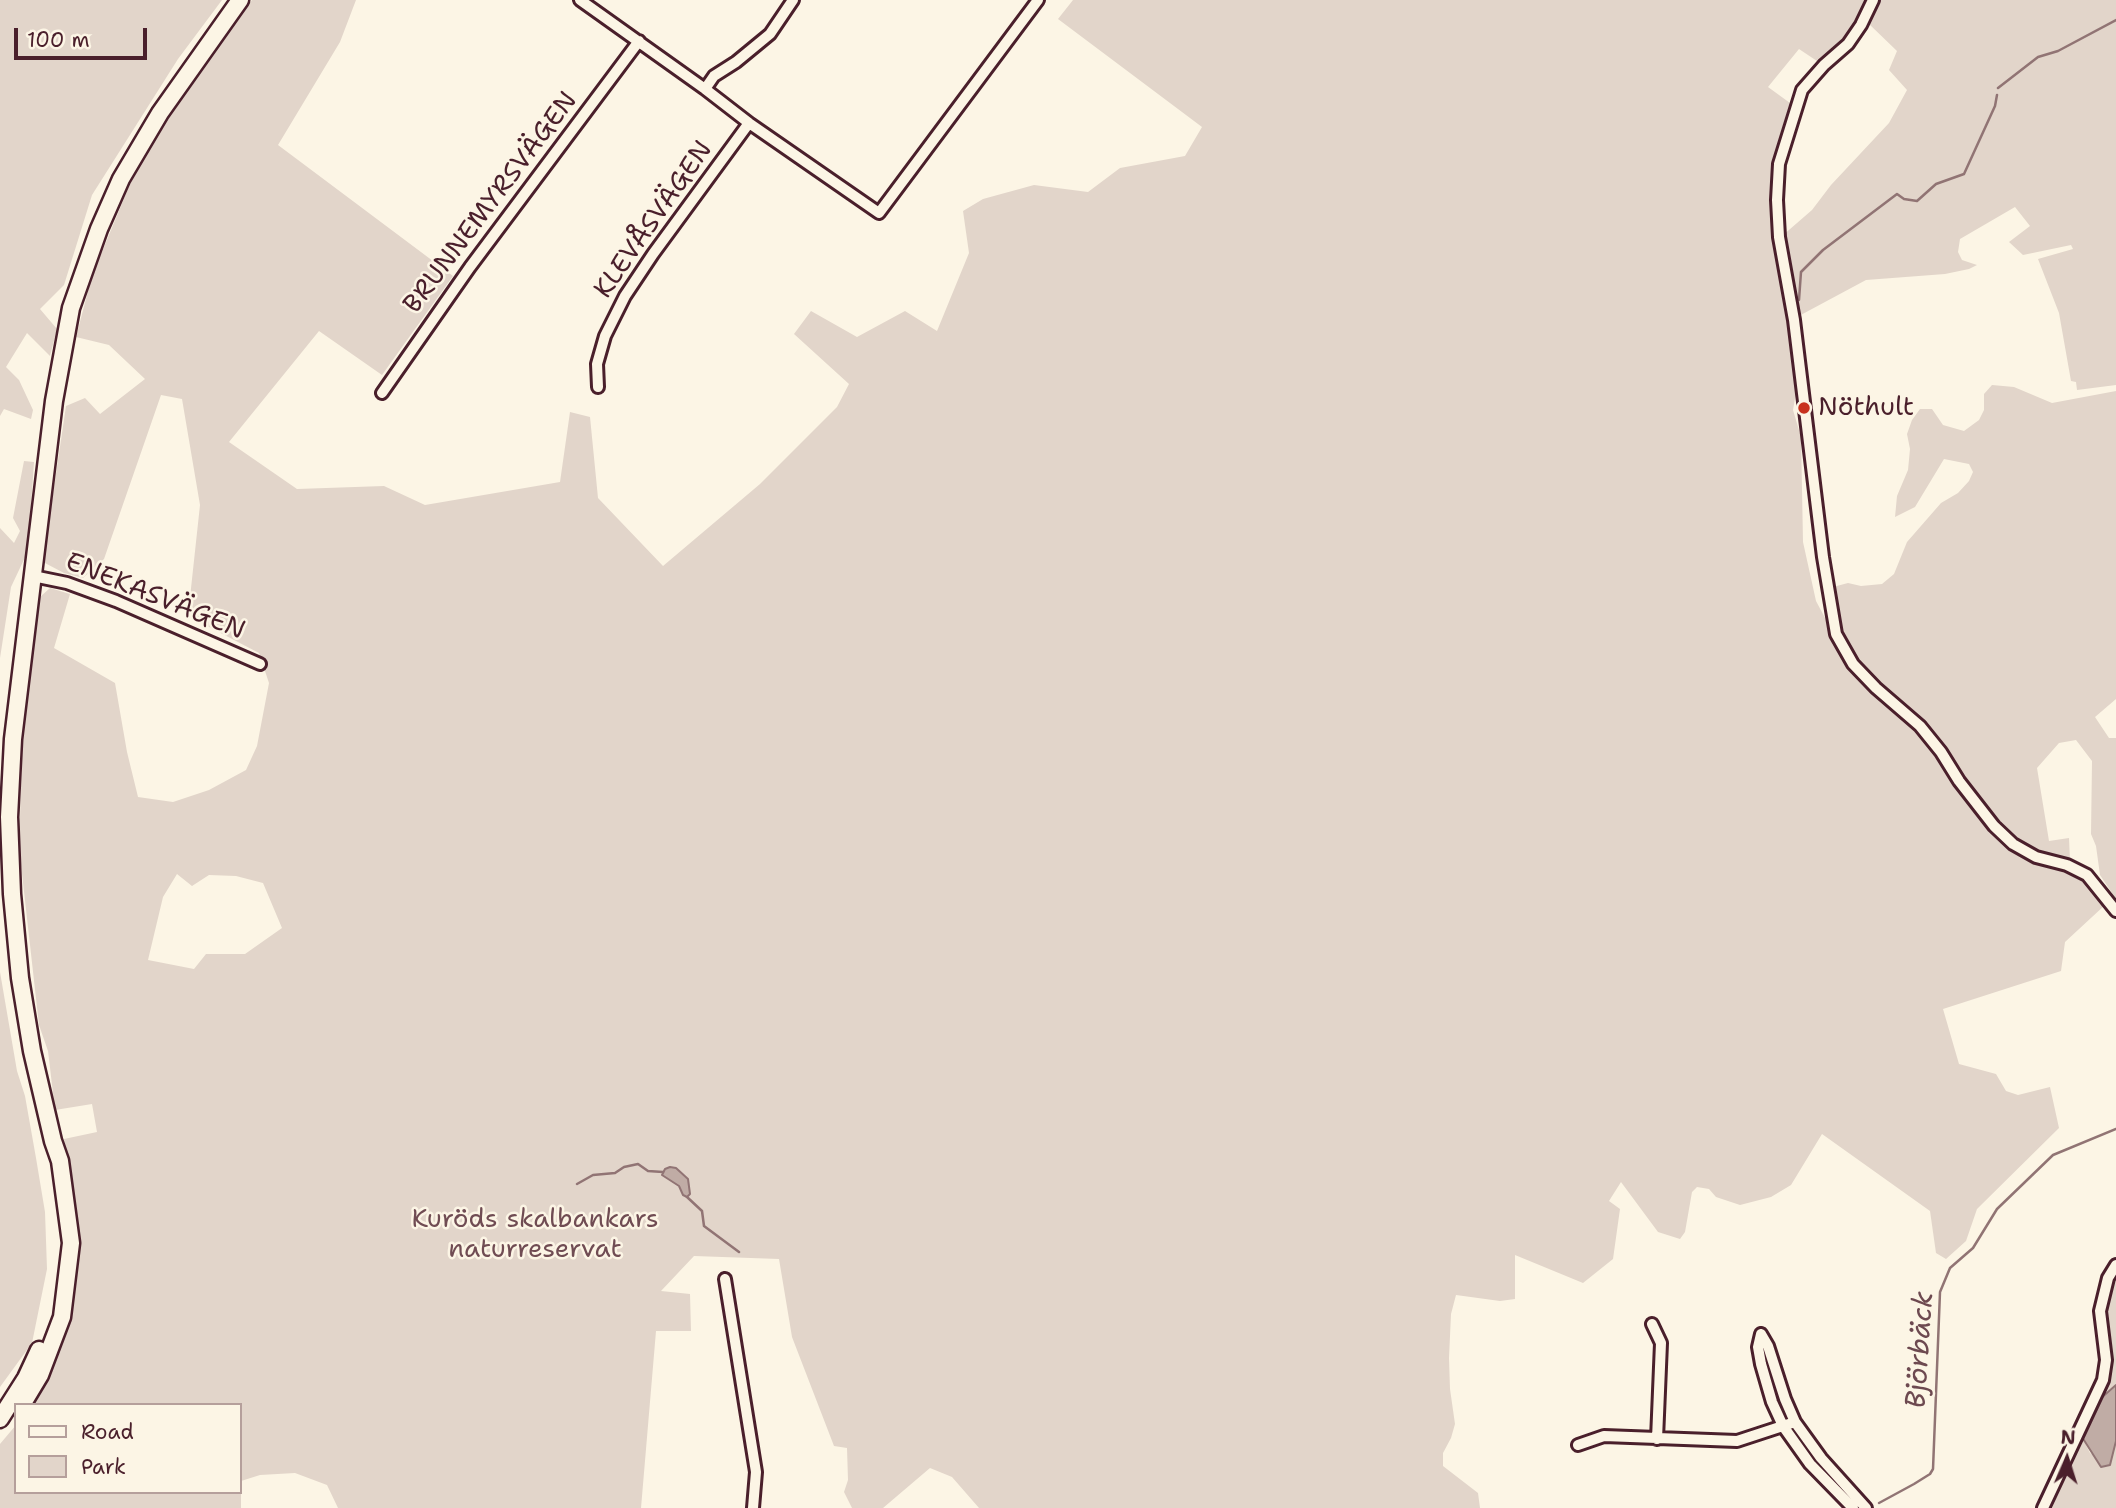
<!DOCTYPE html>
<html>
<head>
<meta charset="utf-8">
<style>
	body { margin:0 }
	#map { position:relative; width:2116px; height:1508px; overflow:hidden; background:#fcf5e5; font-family:"Shantell Sans",sans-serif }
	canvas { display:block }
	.legend { position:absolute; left:14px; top:1403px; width:228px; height:91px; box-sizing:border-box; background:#fcf5e5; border:2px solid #b59f9b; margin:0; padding:9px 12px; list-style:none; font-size:21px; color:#4a1f2b }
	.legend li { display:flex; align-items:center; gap:14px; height:35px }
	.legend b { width:35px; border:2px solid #b59f9b }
	.north { position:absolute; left:2032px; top:1424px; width:70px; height:70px; -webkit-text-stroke:5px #fcf5e5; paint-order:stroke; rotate:3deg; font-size:19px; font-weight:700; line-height:28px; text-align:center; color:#4a1f2b }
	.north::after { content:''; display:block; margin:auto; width:24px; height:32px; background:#4a1f2b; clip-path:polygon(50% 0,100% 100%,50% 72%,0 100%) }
	.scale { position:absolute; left:14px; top:28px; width:133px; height:32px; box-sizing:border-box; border:4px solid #4a1f2b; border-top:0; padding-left:9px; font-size:21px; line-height:24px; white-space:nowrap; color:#4a1f2b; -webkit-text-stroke:5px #fcf5e5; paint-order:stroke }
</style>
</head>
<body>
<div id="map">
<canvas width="2116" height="1508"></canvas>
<ul class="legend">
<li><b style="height:9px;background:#fcf5e5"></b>Road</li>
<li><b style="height:19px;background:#e2d5ca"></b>Park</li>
</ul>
<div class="north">N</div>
<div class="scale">100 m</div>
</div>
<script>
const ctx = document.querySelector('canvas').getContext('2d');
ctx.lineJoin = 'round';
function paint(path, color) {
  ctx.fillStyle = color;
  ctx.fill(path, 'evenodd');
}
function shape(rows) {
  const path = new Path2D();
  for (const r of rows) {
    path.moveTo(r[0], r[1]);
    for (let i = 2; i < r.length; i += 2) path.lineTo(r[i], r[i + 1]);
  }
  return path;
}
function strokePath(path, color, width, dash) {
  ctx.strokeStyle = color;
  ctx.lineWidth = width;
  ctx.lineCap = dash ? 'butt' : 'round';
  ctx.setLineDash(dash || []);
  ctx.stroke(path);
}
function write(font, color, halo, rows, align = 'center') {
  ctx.font = font + ' "Shantell Sans",sans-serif';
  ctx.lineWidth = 5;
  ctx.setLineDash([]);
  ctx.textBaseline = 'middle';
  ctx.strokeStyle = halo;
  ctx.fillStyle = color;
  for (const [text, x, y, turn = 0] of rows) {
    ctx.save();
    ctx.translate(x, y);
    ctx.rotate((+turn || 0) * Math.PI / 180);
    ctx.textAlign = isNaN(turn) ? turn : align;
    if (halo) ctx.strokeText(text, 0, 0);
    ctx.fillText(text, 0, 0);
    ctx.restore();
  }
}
paint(shape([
	[0,0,222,0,178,59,92,195,64,285,40,309,57,329,50,356,27,333,6,367,19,380,33,410,31,419,4,409,0,416],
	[252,0,356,0,340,42,278,145,453,276,382,375,319,331,229,442,297,489,384,486,425,505,560,482,570,412,590,417,598,498,663,566,760,484,837,407,849,384,794,334,811,311,857,337,905,311,937,331,969,253,963,211,983,199,1034,185,1088,192,1120,168,1185,156,1202,127,1058,19,1073,0,1868,0,1858,23,1846,41,1820,63,1799,49,1768,87,1790,103,1780,136,1773,173,1777,250,1798,381,1793,410,1801,437,1803,542,1816,601,1833,633,1872,691,1916,730,2009,847,2018,854,2035,861,2066,869,2085,879,2105,905,2065,942,2061,971,1943,1009,1959,1064,1996,1074,2006,1091,2018,1095,2050,1087,2059,1128,1977,1209,1966,1241,1946,1259,1936,1253,1930,1211,1822,1134,1791,1185,1771,1197,1740,1205,1716,1197,1709,1189,1697,1187,1692,1192,1685,1232,1680,1239,1658,1232,1621,1182,1609,1201,1620,1209,1613,1259,1583,1283,1515,1255,1515,1299,1500,1301,1456,1295,1451,1314,1449,1358,1450,1389,1455,1424,1451,1438,1443,1453,1443,1466,1478,1493,1480,1508,979,1508,952,1477,930,1468,883,1508,852,1508,844,1492,848,1480,847,1448,834,1446,792,1337,779,1259,694,1256,661,1291,690,1294,691,1331,656,1331,641,1508,338,1508,327,1485,295,1473,260,1475,241,1481,241,1508,0,1508,0,1444,16,1425,16,1492,240,1492,240,1405,33,1405,56,1354,69,1312,64,1139,97,1132,92,1104,55,1110,48,1051,39,1025,19,847,23,727,40,597,50,588,70,594,54,648,115,683,127,752,138,797,173,802,209,790,246,770,257,746,269,683,259,653,188,616,200,505,182,399,161,395,104,559,83,578,64,573,43,562,66,406,85,398,100,414,145,379,109,345,76,337,92,276,130,184,166,117],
	[177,874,192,886,209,875,236,876,263,883,282,928,245,954,206,954,194,969,148,960,163,897],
	[1877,0,2116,0,2116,385,2077,390,2076,382,2071,381,2059,313,2038,259,2073,249,2071,245,2023,255,2009,242,2030,226,2015,207,1960,239,1958,252,1962,260,1977,265,1969,269,1945,274,1866,280,1797,317,1782,236,1812,210,1831,185,1889,123,1907,90,1889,70,1897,51,1869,24],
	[1992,385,2014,387,2052,403,2116,391,2116,699,2095,717,2109,738,2116,738,2116,899,2100,875,2096,846,2091,834,2092,761,2076,740,2059,743,2037,768,2049,841,2069,838,2070,861,2045,854,2012,838,1983,805,1922,722,1863,667,1847,642,1840,626,1833,587,1848,583,1861,586,1882,584,1894,574,1907,542,1941,503,1958,493,1969,481,1973,472,1969,464,1944,459,1915,507,1895,517,1897,496,1908,470,1910,449,1907,434,1912,420,1920,409,1932,409,1943,425,1964,431,1979,420,1984,410,1984,394],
	[24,461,34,462,28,551,11,587,0,658,0,528,14,543,20,531,13,518],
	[0,972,17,1071,25,1096,36,1158,45,1212,47,1269,32,1343,0,1387],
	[2116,1276,2116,1385,2100,1399,2108,1379,2106,1322,2108,1296],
	[2082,1437,2090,1453,2110,1465,2116,1441,2116,1508,2052,1508]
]), '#e2d5ca');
const water = shape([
	[670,1167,676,1168,688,1179,690,1194,687,1197,683,1195,679,1186,662,1175,665,1169,670,1167],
	[2116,1385,2116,1441,2110,1465,2101,1467,2082,1437,2100,1399,2116,1385]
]);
paint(water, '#c0aca5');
strokePath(water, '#917474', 2);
strokePath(shape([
	[1998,88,2038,57,2058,51,2116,20],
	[1799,300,1801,272,1823,250,1897,194,1904,199,1917,201,1936,184,1964,174,1995,106,1997,95],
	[577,1184,593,1175,615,1173,624,1167,638,1164,648,1171,663,1172],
	[687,1197,702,1211,704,1226,739,1252],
	[1879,1503,1914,1484,1930,1474,1933,1469,1940,1292,1950,1268,1973,1248,1997,1209,2053,1155,2116,1129]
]), '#917474', 2.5);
const street = shape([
	[580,0,705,89,749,123,879,213,1038,0],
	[1873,0,1861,25,1848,44,1824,65,1802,90,1779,164,1777,200,1779,237,1794,320,1823,557,1836,634,1853,664,1876,688,1920,726,1941,752,1959,781,1994,826,2013,844,2036,857,2067,865,2087,875,2116,911],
	[705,89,714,76,736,62,770,34,793,0],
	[598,387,597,364,605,336,625,296,653,254,749,123],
	[382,393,470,267,639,41],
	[33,576,67,583,116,601,260,664],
	[725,1279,756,1472,753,1508],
	[1652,1324,1661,1343,1657,1439],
	[1761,1334,1768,1346,1785,1399,1795,1422,1821,1458,1866,1508],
	[1761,1334,1758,1347,1761,1364,1772,1402,1783,1426,1810,1464,1853,1508],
	[1578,1445,1604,1436,1737,1441,1795,1422],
	[2043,1508,2103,1380,2106,1360,2100,1311,2108,1278,2116,1265]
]);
const secondary = shape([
	[22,1405,40,1375,62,1317,71,1243,60,1161,53,1141,32,1051,20,978,12,894,9,817,13,739,54,401,71,308,99,229,121,179,160,113,240,0],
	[0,1419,26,1378,39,1350]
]);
strokePath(street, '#4a1f2b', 16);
strokePath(secondary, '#4a1f2b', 21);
strokePath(street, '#fcf5e5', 10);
strokePath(secondary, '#fcf5e5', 16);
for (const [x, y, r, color] of [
	[1804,408,7,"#c8321e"]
]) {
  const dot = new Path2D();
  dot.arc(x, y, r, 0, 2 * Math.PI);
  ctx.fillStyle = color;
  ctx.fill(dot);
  strokePath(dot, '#fcf5e5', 2.5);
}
write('26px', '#4a1f2b', '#fcf5e5', [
	["BRUNNEMYRSVÄGEN",491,203,-53],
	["KLEVÅSVÄGEN",654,220,-55],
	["ENEKASVÄGEN",155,597,22]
]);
write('26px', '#4a1f2b', '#fcf5e5', [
	["Nöthult",1818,408]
], 'left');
write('26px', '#704c53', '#fcf5e5', [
	["Kuröds skalbankars",535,1220],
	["naturreservat",535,1250]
]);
write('italic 28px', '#6d4950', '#fcf5e5', [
	["Björbäck",1921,1350,-86]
]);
</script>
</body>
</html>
